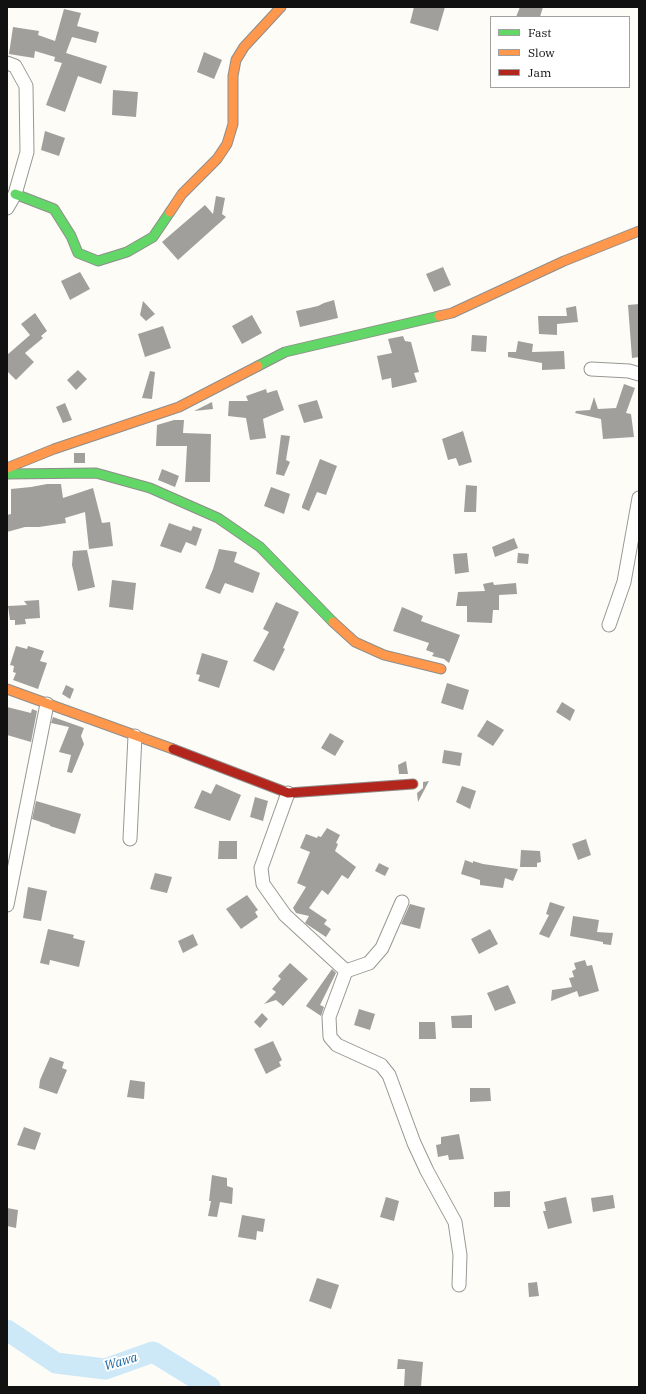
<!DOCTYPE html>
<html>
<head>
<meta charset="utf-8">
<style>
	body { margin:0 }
	#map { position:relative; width:646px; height:1394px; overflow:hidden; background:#fdfcf7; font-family:"IBM Plex Serif",serif }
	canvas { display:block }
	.frame { position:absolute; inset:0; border:8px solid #111; pointer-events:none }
	.legend { position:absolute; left:490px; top:16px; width:140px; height:72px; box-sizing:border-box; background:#fff; border:1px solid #a0a0a0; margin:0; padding:5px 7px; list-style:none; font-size:12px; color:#111 }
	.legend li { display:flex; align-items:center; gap:8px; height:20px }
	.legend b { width:20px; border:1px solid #a0a0a0 }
</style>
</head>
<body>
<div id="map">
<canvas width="646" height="1394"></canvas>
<div class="frame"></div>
<ul class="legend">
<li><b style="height:5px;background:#63d668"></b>Fast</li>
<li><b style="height:5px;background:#ff974d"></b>Slow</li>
<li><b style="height:5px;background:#b3261e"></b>Jam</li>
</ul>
</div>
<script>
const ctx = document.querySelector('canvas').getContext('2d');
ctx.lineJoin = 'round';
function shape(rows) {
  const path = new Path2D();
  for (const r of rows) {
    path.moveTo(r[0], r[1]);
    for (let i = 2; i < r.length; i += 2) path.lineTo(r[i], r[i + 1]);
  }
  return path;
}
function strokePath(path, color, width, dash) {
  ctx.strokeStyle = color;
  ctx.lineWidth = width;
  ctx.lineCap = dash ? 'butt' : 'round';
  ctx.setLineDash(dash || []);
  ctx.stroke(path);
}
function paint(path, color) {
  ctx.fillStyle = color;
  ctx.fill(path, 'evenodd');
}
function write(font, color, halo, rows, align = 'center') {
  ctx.font = font + ' "IBM Plex Serif",serif';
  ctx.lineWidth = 4;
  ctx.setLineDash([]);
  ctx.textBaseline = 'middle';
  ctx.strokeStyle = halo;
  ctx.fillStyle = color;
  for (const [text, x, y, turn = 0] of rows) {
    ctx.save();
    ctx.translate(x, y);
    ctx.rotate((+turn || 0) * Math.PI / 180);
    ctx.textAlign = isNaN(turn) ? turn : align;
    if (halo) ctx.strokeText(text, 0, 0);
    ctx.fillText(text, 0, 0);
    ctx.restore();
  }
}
strokePath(shape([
	[7,1330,56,1363,105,1369,153,1352,210,1387]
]), '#cde8f7', 21);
paint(shape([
	[414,7,445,7,438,31,410,23],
	[520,7,543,7,540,17,516,17],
	[64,9,81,13,77,26,99,32,96,43,72,37,66,53,107,66,101,84,78,76,65,112,46,105,62,63,54,61,55,57,35,51,34,58,9,54,13,27,39,31,38,35,55,41],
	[204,52,222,60,214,79,197,72],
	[113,90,138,92,136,117,112,115],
	[45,131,65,138,59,156,41,150],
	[216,196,225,198,222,214,226,217,178,260,162,242,205,205,213,214],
	[443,267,451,285,434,292,426,274],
	[80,272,90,289,70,300,61,281],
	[334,300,338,318,300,327,296,311,318,306,324,303],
	[143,301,155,314,146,321,140,315],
	[639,304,639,357,632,358,628,305],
	[576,306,578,322,557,324,557,335,539,334,538,316,567,316,566,308],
	[35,313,47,331,41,336,43,338,25,353,34,362,16,380,7,371,7,355,30,335,21,324],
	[252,315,262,333,242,344,232,326],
	[163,326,171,348,145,357,138,334],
	[472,335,487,336,486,352,471,351],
	[403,336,405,341,411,342,419,372,414,373,417,382,392,388,391,378,382,380,377,356,392,353,388,339],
	[518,341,533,344,532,352,564,351,565,369,542,370,542,363,508,357,508,352,516,352],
	[78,370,87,379,76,390,67,380],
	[150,371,155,372,152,399,142,398],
	[624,384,635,388,626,413,631,414,634,437,603,439,601,419,575,413,576,411,590,410,594,397,598,409,616,408],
	[266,389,267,393,277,390,284,410,263,419,266,438,250,440,246,418,228,416,229,401,248,401,246,396],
	[317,400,323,418,304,423,298,405],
	[212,402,213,409,194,411],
	[65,403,72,420,63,423,56,407],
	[174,420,184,420,183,433,211,434,210,482,185,482,187,446,156,446,157,425],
	[463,431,472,462,459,466,456,458,448,460,442,439],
	[281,435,290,436,286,460,290,462,284,476,276,474],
	[74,453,85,453,85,463,74,463],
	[320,459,337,466,326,495,317,492,309,511,302,508,302,506],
	[162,469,179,476,175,487,158,480],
	[47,484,61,484,63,498,93,488,102,523,110,522,113,546,89,549,85,512,65,518,66,523,39,527,25,527,7,532,7,515,11,514,11,489,31,487],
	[466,485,477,486,476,512,464,512],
	[271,487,290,494,284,514,264,506],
	[169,523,191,531,193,526,202,529,196,546,186,542,181,553,160,546],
	[514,538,518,548,495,557,492,547],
	[219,549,237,552,234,562,260,573,253,593,225,583,220,594,205,588,213,569],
	[87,550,95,587,78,591,72,565,73,551],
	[467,553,469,572,455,574,453,554],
	[518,553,529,554,528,564,517,563],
	[112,580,136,583,133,610,109,607],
	[493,582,494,585,516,583,517,594,499,595,499,610,493,610,492,623,467,622,467,606,456,606,458,592,485,591,483,584],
	[39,600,40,618,25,619,26,624,15,625,15,620,10,620,8,606,27,605,24,601],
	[276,602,299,612,283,648,285,649,274,671,253,661,269,632,263,629],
	[402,607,423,616,421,621,460,635,449,663,444,659,432,656,434,653,426,650,429,643,393,631],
	[16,646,27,649,28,646,44,651,40,661,47,663,38,689,13,680,16,673,13,672,14,666,10,665],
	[202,653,228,661,219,688,198,681,200,675,196,674],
	[447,683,469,690,463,710,441,703],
	[66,685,74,689,70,699,62,694],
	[562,702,575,710,570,721,556,712],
	[7,707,31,713,32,709,37,711,31,742,7,735],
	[53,717,84,728,81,736,84,744,72,773,67,772,71,755,59,752,69,727,51,723],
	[487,720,504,730,493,746,477,736],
	[330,733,344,741,335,756,321,748],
	[444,750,462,753,460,766,442,763],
	[406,761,408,774,399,774,398,765],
	[429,781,418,802,417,793,423,788,423,782],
	[216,784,241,795,230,821,194,808,202,790,211,794],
	[462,786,476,791,470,809,456,802],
	[255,797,268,801,263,821,250,817],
	[36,801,81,814,75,834,50,826,50,825,32,819],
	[327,828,340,835,336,843,338,844,335,851,356,867,348,879,342,875,328,895,322,890,309,908,327,920,324,924,331,929,326,937,305,923,309,916,296,913,293,908,306,887,297,883,310,852,300,848,306,834,317,838,318,836,321,837],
	[586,839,591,855,578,860,572,844],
	[219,841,237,841,237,859,218,859],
	[521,850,540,851,541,862,537,863,537,867,520,867],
	[465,860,473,863,473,861,483,864,518,869,513,881,505,878,503,888,480,885,480,880,461,874],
	[379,863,389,868,385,876,375,871],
	[155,873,172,877,167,893,150,889],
	[28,887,47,891,41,921,23,918],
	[247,895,258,910,255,912,258,917,241,929,226,909],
	[550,902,565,907,549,938,539,934,549,915,546,914],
	[410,904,425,908,420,929,401,924],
	[573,916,599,920,597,932,613,933,611,945,603,944,603,942,570,936],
	[48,929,74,935,73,938,85,941,79,967,50,960,49,965,40,963],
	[490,929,498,944,479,954,471,939],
	[193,934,198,945,183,953,178,941],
	[585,960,587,966,592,965,599,991,579,997,577,991,551,1001,552,990,572,987,569,978,574,977,572,971,576,969,574,963],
	[290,963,308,979,283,1006,276,1000,264,1004,276,992,272,989,281,979,278,976],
	[332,969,336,973,320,1005,324,1007,321,1016,306,1006],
	[508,985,516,1003,495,1011,487,993],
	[359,1009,375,1014,370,1030,354,1025],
	[262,1013,268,1019,260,1028,254,1022],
	[472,1015,472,1028,452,1028,451,1016],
	[419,1022,435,1022,436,1039,419,1039],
	[273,1041,282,1060,279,1062,281,1066,266,1074,254,1049],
	[50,1057,64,1062,62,1068,67,1070,57,1094,39,1088,40,1080],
	[130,1080,145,1082,144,1099,127,1097],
	[470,1088,490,1088,491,1101,470,1102],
	[24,1127,41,1133,35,1150,17,1145],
	[459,1134,464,1159,449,1160,448,1155,438,1157,436,1145,441,1144,441,1137],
	[212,1175,227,1178,227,1186,233,1188,232,1204,220,1202,217,1217,208,1216,211,1201,209,1201],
	[510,1191,510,1207,494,1207,494,1192],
	[613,1195,615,1208,593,1212,591,1198],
	[386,1197,399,1201,394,1221,380,1217],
	[566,1197,572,1223,548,1229,543,1211,546,1211,544,1202],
	[7,1208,18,1210,16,1228,7,1226],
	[242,1215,265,1219,263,1232,257,1231,256,1240,238,1237],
	[317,1278,339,1285,331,1309,309,1301],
	[537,1282,539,1296,529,1297,528,1283],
	[398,1359,423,1362,421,1387,404,1387,405,1369,397,1369]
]), '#a19f9c');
const street = shape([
	[7,63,15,66,26,86,27,152,15,194,7,208],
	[591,369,629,371,639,374],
	[609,625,624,582,639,498],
	[288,793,261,868,263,884,285,915,346,971,369,963,382,948,402,902],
	[130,839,135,736],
	[7,905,47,704],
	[346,971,329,1017,330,1037,337,1045,381,1065,389,1075,414,1143,427,1171,455,1222,460,1255,459,1285]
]);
const fast = shape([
	[15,194,54,209,71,236,78,253,98,261,127,252,153,237,170,212],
	[258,366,285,352,439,316],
	[7,474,96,473,150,488,218,518,260,547,333,622]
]);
const slow = shape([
	[170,212,182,194,217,159,227,144,233,124,233,76,236,60,244,47,281,7],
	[439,316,452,313,564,261,639,231],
	[7,468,54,449,179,407,258,366],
	[333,622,355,642,384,655,441,669],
	[7,689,173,749]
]);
const jam = shape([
	[173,749,288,793,413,784]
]);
strokePath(street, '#979795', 15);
strokePath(fast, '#8e8d8b', 11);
strokePath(slow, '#8e8d8b', 11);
strokePath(jam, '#8e8d8b', 11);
strokePath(street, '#fffffe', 13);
strokePath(fast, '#63d668', 9);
strokePath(slow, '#ff974d', 9);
strokePath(jam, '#b3261e', 9);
write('italic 13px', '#1768a6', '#fff', [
	["Wawa",121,1362,-16]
]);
</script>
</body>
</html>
